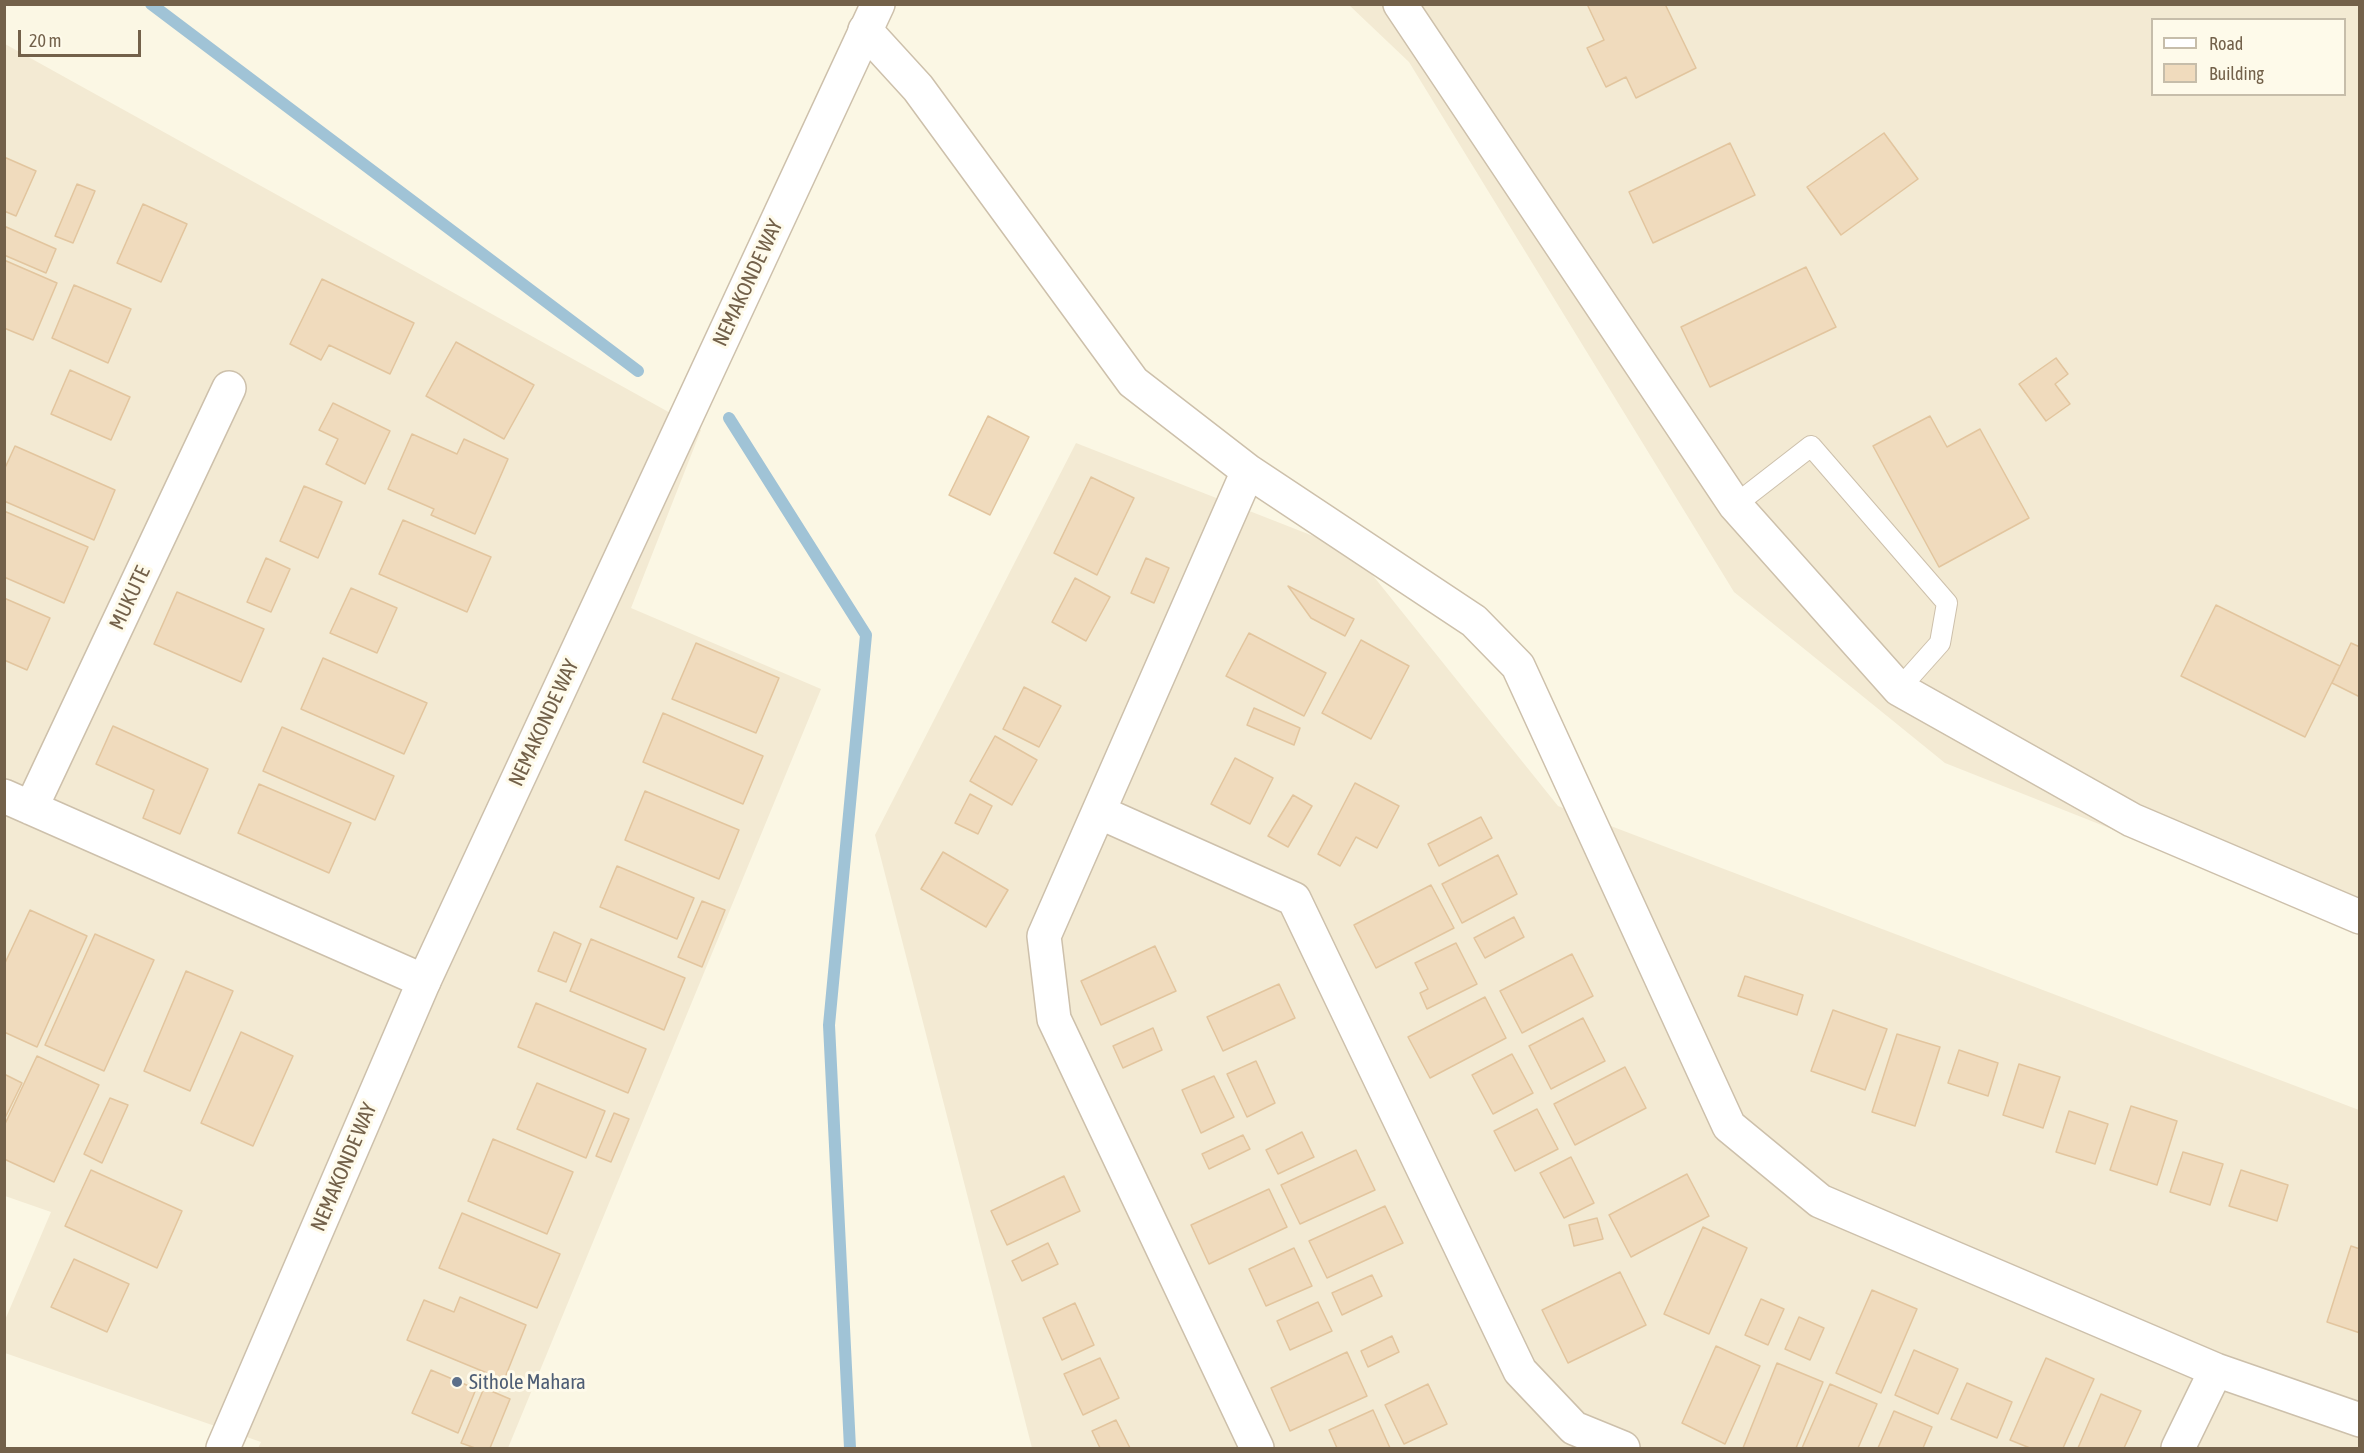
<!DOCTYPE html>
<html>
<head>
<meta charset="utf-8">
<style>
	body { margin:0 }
	#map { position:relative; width:2364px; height:1453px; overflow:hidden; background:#fbf7e4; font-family:"Asap Condensed",sans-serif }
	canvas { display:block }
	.frame { position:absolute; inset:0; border:6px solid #73614a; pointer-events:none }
	.legend { position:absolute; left:2151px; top:18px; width:195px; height:78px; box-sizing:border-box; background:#fefaea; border:2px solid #c6bdaa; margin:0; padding:8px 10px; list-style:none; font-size:18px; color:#73614a }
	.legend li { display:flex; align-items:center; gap:12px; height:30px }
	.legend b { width:30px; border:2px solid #c6bdaa }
	.scale { position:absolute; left:18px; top:30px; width:123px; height:27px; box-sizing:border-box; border:3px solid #73614a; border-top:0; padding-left:8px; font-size:18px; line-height:21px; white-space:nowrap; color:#73614a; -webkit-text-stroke:4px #fefaea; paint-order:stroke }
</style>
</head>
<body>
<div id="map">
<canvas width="2364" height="1453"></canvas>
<div class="frame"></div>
<ul class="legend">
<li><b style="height:8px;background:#fff"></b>Road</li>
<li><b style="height:16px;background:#f0dbbd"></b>Building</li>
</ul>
<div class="scale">20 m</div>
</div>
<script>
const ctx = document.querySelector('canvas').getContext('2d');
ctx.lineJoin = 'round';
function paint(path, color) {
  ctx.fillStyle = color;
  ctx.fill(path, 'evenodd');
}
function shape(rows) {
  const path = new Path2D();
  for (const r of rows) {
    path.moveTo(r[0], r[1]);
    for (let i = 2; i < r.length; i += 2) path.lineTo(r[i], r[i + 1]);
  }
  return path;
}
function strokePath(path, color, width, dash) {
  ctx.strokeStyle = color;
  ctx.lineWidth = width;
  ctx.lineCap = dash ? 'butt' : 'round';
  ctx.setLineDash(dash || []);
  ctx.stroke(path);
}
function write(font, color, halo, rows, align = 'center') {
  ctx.font = font + ' "Asap Condensed",sans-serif';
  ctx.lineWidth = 6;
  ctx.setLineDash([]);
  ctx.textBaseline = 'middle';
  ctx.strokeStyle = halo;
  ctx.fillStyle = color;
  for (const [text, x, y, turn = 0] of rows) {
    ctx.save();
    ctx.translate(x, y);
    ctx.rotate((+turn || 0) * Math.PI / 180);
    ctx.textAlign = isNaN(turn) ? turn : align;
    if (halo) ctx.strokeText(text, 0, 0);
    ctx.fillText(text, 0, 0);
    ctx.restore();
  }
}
paint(shape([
	[1349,5,2359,5,2359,927,1945,763,1734,592,1409,62],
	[2152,20,2344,20,2344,94,2152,94],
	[5,44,701,430,631,608,821,689,508,1448,258,1448,261,1442,5,1353,5,1320,51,1212,5,1196],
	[1076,443,1354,552,1558,806,2359,1110,2359,1448,1032,1448,875,835]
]), '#f3ead3');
strokePath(shape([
	[151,4,638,371],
	[729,418,866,635,829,1025,850,1448]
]), '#a0c3d6', 12);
const building = shape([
	[1587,4,1665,4,1696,68,1636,98,1626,77,1606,87,1587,48,1604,40,1587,4],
	[1884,133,1918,179,1841,235,1807,187,1884,133],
	[1730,143,1755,195,1653,243,1629,192,1730,143],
	[4,157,36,171,16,216,4,211,4,157],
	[77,184,95,191,73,243,55,236,77,184],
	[143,204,187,224,161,282,117,263,143,204],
	[4,226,56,249,46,273,4,255,4,226],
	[4,260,57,283,33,340,4,328,4,260],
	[1806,267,1836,327,1710,387,1681,327,1806,267],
	[322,279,414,323,390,374,329,345,321,360,290,344,322,279],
	[74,285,131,309,108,363,52,338,74,285],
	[456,342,534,385,504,439,426,396,456,342],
	[2056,358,2068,374,2055,384,2070,404,2046,421,2019,384,2056,358],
	[70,370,130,397,111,440,51,414,70,370],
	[333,403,390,431,365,484,326,464,338,439,319,430,333,403],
	[988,416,1029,437,990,515,949,495,988,416],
	[1930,416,1947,447,1980,429,2029,518,1939,567,1873,446,1930,416],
	[412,434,457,454,464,439,508,459,475,534,431,515,434,509,388,489,412,434],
	[15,446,115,490,94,540,4,501,4,470,15,446],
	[1091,477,1134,498,1097,575,1054,553,1091,477],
	[304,486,342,502,318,558,280,541,304,486],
	[4,511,88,547,64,603,4,577,4,511],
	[403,520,491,557,467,612,379,574,403,520],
	[266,558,290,569,271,612,247,602,266,558],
	[1146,558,1169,568,1154,603,1131,593,1146,558],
	[1075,578,1110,597,1086,641,1052,622,1075,578],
	[1288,586,1354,619,1345,636,1311,618,1288,586],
	[351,588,397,608,377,653,330,633,351,588],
	[177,592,264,629,241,682,154,644,177,592],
	[4,598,50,618,27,670,4,660,4,598],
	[2216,605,2340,666,2305,737,2181,676,2216,605],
	[1249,633,1326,673,1304,716,1226,676,1249,633],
	[1361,640,1409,666,1371,739,1322,713,1361,640],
	[696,643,779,678,756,733,672,699,696,643],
	[2351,643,2360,647,2360,697,2332,683,2351,643],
	[323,658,427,703,404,754,301,709,323,658],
	[1024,687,1061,706,1039,747,1003,729,1024,687],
	[1254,708,1300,728,1294,745,1247,725,1254,708],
	[663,713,763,756,743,804,643,762,663,713],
	[113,726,208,769,180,834,143,818,154,790,96,764,113,726],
	[282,727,394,776,375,820,263,771,282,727],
	[995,736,1037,760,1012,805,970,781,995,736],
	[1235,758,1273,778,1250,824,1211,804,1235,758],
	[1355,783,1399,806,1377,848,1356,837,1340,866,1318,854,1355,783],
	[259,784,351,823,329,873,238,833,259,784],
	[645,791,739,830,719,879,625,840,645,791],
	[970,794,992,806,978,834,955,823,970,794],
	[1293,795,1312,806,1288,847,1268,836,1293,795],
	[1481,817,1492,838,1439,866,1428,844,1481,817],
	[943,852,1008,890,986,927,921,889,943,852],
	[1498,855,1517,894,1462,923,1442,884,1498,855],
	[617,866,694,898,677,939,600,907,617,866],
	[1431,885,1454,928,1376,968,1354,925,1431,885],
	[702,901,725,910,702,967,678,957,702,901],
	[30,910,87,936,37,1047,4,1032,4,965,30,910],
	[1514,917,1524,937,1485,958,1474,938,1514,917],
	[554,932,581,944,566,982,538,971,554,932],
	[95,934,154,960,104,1071,45,1045,95,934],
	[591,939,685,978,664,1030,570,991,591,939],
	[1456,943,1477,984,1427,1009,1420,993,1428,989,1415,963,1456,943],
	[1155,946,1176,991,1101,1025,1081,981,1155,946],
	[1572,954,1593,996,1522,1033,1500,991,1572,954],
	[186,971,233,991,190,1091,144,1071,186,971],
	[1745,976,1803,995,1797,1015,1738,996,1745,976],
	[1279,984,1295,1018,1223,1051,1207,1017,1279,984],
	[1485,997,1506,1038,1430,1078,1408,1037,1485,997],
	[536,1003,646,1049,628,1093,518,1047,536,1003],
	[1833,1010,1887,1029,1865,1090,1811,1071,1833,1010],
	[1583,1018,1605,1061,1551,1089,1529,1046,1583,1018],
	[1153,1028,1162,1050,1123,1068,1113,1046,1153,1028],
	[241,1032,293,1056,253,1146,201,1123,241,1032],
	[1897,1034,1940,1047,1915,1126,1872,1112,1897,1034],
	[1959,1050,1998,1063,1988,1096,1948,1083,1959,1050],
	[1512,1054,1533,1093,1493,1114,1472,1075,1512,1054],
	[37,1056,99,1085,54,1182,4,1159,4,1126,37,1056],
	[1256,1061,1275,1103,1247,1117,1227,1074,1256,1061],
	[2019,1064,2060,1077,2043,1128,2003,1115,2019,1064],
	[1625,1067,1646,1108,1575,1145,1554,1104,1625,1067],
	[4,1074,22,1083,4,1120,4,1074],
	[1214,1076,1234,1117,1201,1133,1182,1090,1214,1076],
	[537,1083,605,1111,586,1158,517,1129,537,1083],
	[110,1098,128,1105,102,1163,84,1154,110,1098],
	[2131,1106,2177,1121,2157,1185,2110,1170,2131,1106],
	[1537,1109,1558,1149,1515,1171,1494,1131,1537,1109],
	[2069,1111,2108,1124,2095,1164,2056,1152,2069,1111],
	[614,1113,629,1119,611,1162,596,1156,614,1113],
	[1302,1132,1314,1157,1278,1174,1266,1150,1302,1132],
	[1243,1135,1250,1149,1209,1169,1202,1154,1243,1135],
	[493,1139,573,1172,547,1234,468,1201,493,1139],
	[1356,1150,1375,1190,1300,1224,1281,1185,1356,1150],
	[2183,1152,2223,1164,2210,1205,2170,1192,2183,1152],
	[1571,1157,1594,1203,1564,1218,1540,1173,1571,1157],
	[91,1170,182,1211,157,1268,65,1226,91,1170],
	[2241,1170,2288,1185,2277,1221,2229,1206,2241,1170],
	[1687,1174,1709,1216,1631,1257,1609,1215,1687,1174],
	[1064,1176,1080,1211,1007,1245,991,1211,1064,1176],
	[1269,1189,1287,1227,1209,1264,1191,1225,1269,1189],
	[1385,1206,1403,1243,1327,1278,1309,1241,1385,1206],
	[462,1213,560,1254,537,1308,439,1268,462,1213],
	[1597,1218,1603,1239,1574,1246,1569,1225,1597,1218],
	[1703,1227,1747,1248,1709,1334,1664,1314,1703,1227],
	[1048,1243,1058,1264,1022,1281,1012,1261,1048,1243],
	[2351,1246,2360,1249,2360,1333,2327,1322,2351,1246],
	[1294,1248,1312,1286,1266,1306,1249,1269,1294,1248],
	[74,1259,129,1284,107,1332,51,1307,74,1259],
	[1620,1272,1646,1325,1568,1363,1542,1310,1620,1272],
	[1372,1275,1382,1296,1342,1315,1332,1293,1372,1275],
	[1872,1290,1917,1309,1881,1393,1836,1373,1872,1290],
	[460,1297,526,1325,504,1380,407,1340,424,1300,454,1312,460,1297],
	[1761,1299,1784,1309,1768,1345,1745,1335,1761,1299],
	[1318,1302,1332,1331,1290,1350,1277,1321,1318,1302],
	[1075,1303,1094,1345,1062,1360,1043,1318,1075,1303],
	[1799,1317,1824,1328,1810,1360,1785,1349,1799,1317],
	[1392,1336,1399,1352,1368,1367,1361,1351,1392,1336],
	[1716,1346,1760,1366,1725,1444,1682,1423,1716,1346],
	[1914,1350,1958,1369,1938,1414,1895,1395,1914,1350],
	[1347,1352,1367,1396,1290,1431,1271,1388,1347,1352],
	[1100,1358,1119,1398,1083,1415,1064,1374,1100,1358],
	[2046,1358,2094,1379,2063,1448,2030,1448,2010,1440,2046,1358],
	[1777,1363,1823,1382,1796,1448,1743,1448,1777,1363],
	[431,1370,476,1389,458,1433,412,1413,431,1370],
	[1967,1383,2012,1402,1997,1438,1951,1419,1967,1383],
	[1428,1384,1447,1424,1404,1444,1385,1405,1428,1384],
	[1830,1384,1877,1404,1858,1448,1802,1448,1830,1384],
	[484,1388,510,1399,490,1448,475,1448,461,1443,484,1388],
	[2101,1394,2141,1411,2124,1448,2078,1448,2101,1394],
	[1373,1410,1390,1448,1337,1448,1329,1430,1373,1410],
	[1894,1411,1932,1427,1923,1448,1878,1448,1894,1411],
	[1116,1420,1130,1448,1100,1448,1092,1431,1116,1420]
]);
paint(building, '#f0dbbd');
strokePath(building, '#e2c59e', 1.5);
const service = shape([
	[1735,505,1811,446,1947,603,1940,643,1899,689]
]);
const minor = shape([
	[1400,4,1735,505,1899,689,2132,820,2360,917],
	[865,30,918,88,1133,382,1248,471,1474,621,1518,666,1729,1126,1820,1201,2216,1370,2360,1420],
	[1248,471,1044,936,1054,1019,1257,1448],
	[4,796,424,981],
	[31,808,229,388],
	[1099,812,1294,899,1520,1371,1574,1428,1623,1448],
	[2178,1448,2216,1370]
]);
const tertiary = shape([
	[223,1448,424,981,878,4]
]);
strokePath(service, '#cdc0ab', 22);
strokePath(minor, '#cdc0ab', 36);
strokePath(tertiary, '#cdc0ab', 36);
strokePath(service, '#fff', 20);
strokePath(minor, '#fff', 33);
strokePath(tertiary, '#fff', 33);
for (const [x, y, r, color] of [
	[457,1382,6,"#5c6f8a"]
]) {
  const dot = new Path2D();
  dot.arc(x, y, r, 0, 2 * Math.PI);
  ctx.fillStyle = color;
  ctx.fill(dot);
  strokePath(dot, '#fefaea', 2);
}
write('21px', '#73614a', '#fefaea', [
	["NEMAKONDE WAY",748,283,-65],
	["MUKUTE",130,598,-65],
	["NEMAKONDE WAY",544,723,-65],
	["NEMAKONDE WAY",344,1167,-67]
]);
write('21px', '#4e5e75', '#fefaea', [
	["Sithole Mahara",469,1382]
], 'left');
</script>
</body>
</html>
